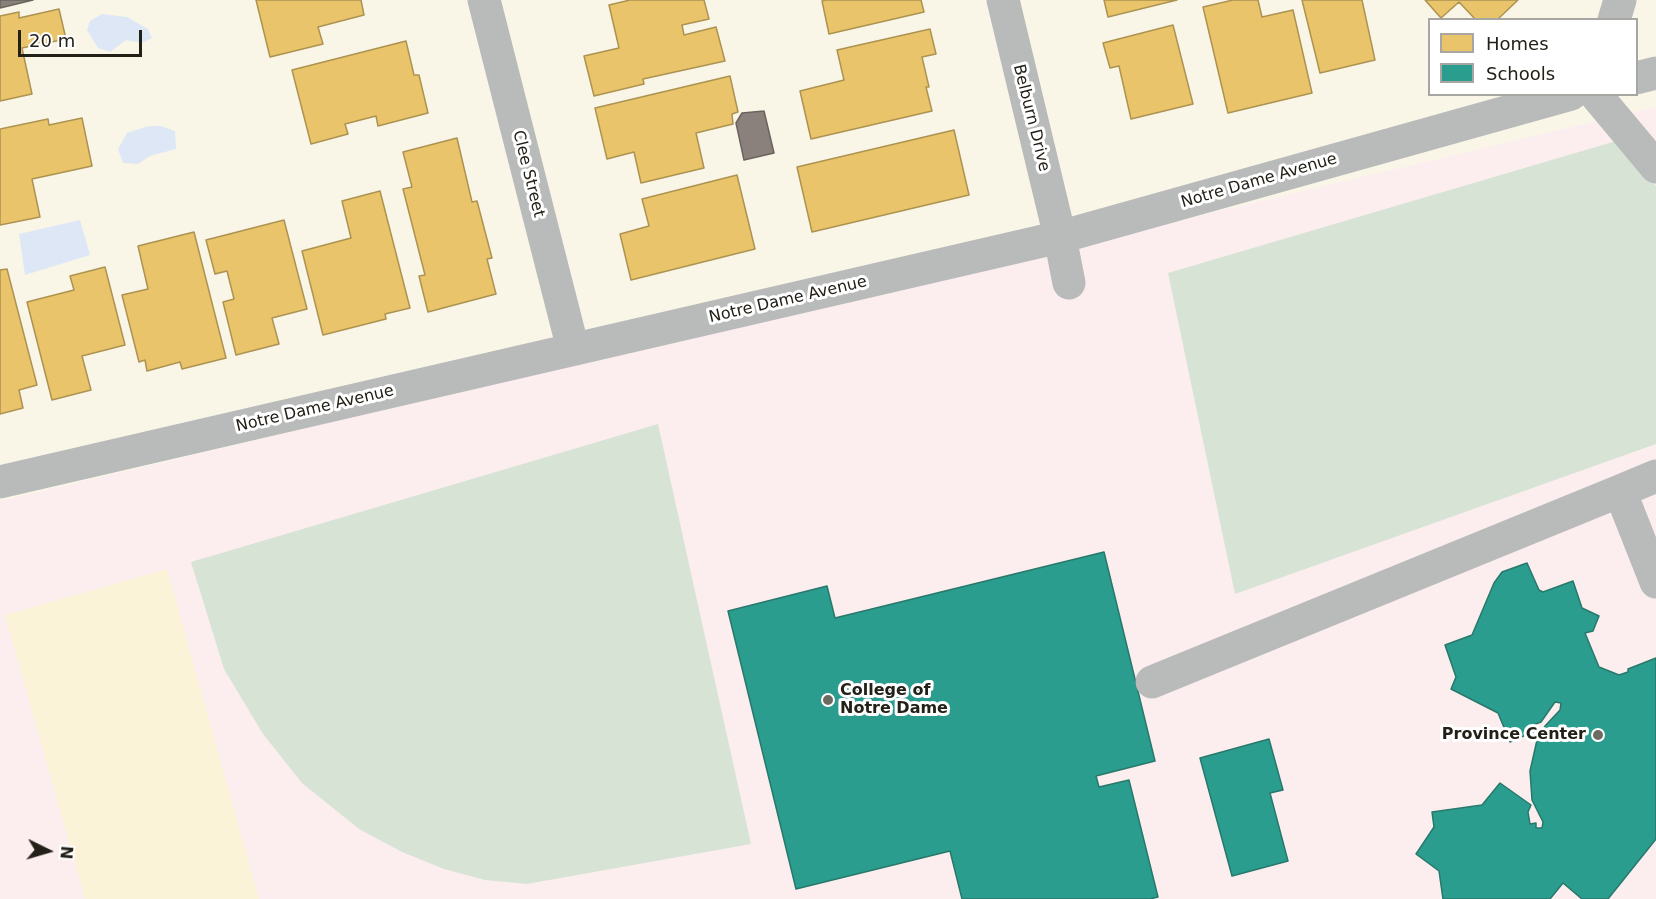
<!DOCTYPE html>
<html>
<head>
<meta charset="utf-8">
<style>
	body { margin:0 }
	#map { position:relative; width:1656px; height:899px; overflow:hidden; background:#f9f6e8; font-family:"DejaVu Sans",sans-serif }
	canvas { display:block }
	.legend { position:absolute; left:1428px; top:18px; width:210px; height:78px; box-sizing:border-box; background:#fff; border:2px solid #a7a6a2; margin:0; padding:8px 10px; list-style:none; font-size:18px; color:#222017 }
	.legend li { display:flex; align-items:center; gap:12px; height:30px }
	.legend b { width:30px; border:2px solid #a7a6a2 }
	.north { position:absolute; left:18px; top:821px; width:60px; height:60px; -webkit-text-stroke:4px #fff; paint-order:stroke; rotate:95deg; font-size:16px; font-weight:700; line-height:24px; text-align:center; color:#222017 }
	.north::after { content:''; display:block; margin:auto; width:21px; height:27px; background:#222017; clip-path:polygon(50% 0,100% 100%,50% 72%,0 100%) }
	.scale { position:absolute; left:18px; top:30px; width:124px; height:27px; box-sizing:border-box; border:3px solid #222017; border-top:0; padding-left:8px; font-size:18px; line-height:21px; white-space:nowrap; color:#222017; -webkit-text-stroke:4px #fff; paint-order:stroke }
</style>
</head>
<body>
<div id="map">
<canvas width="1656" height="899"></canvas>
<ul class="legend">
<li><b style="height:16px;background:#e9c46a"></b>Homes</li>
<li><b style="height:16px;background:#2a9d8f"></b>Schools</li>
</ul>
<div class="north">N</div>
<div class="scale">20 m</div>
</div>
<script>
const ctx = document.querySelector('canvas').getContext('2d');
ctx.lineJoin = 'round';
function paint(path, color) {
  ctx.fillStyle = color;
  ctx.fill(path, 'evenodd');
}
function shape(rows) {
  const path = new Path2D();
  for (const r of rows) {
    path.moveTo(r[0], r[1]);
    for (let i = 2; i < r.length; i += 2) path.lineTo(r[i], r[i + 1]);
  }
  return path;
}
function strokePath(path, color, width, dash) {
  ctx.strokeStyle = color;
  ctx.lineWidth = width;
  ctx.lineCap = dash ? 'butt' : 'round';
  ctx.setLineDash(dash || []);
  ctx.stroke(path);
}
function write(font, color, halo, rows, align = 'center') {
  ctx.font = font + ' "DejaVu Sans",sans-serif';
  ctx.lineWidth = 6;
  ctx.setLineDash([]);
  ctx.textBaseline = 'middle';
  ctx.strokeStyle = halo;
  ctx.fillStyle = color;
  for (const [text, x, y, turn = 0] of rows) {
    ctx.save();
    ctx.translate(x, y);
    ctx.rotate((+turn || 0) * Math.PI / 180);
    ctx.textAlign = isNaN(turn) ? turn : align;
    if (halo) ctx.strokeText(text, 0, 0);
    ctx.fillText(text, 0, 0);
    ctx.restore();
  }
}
paint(shape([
	[1656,107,1656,899,0,899,0,501]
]), '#fceeef');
paint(shape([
	[1616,141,1656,186,1656,444,1235,594,1168,273],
	[658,424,751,844,527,884,485,880,444,869,402,852,359,829,302,783,263,734,224,669,191,562]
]), '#d7e4d5');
paint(shape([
	[167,569,259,899,85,899,5,615]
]), '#faf3d8');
paint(shape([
	[102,14,127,17,148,29,152,38,142,43,126,40,110,52,98,48,87,30,90,21],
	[149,126,161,126,175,131,176,149,150,156,138,164,123,163,118,149,127,133],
	[80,220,90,255,25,275,19,234]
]), '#dde7f6');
const homes = shape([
	[256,0,361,0,364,15,318,27,323,44,270,57,256,0],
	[630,0,704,0,709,19,682,25,684,35,716,27,725,61,643,79,644,84,594,96,584,56,619,48,609,5,630,0],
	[825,0,921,0,924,12,829,34,822,1,825,0],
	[1104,0,1177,0,1108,17,1104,0],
	[1233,0,1258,0,1262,17,1293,10,1312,93,1228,113,1203,7,1233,0],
	[1302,0,1362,0,1375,60,1320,73,1302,0],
	[1425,0,1518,0,1497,20,1476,20,1459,2,1441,18,1425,0],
	[59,9,66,39,22,48,32,94,0,101,0,16,19,12,19,18,59,9],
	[1173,25,1193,104,1131,119,1119,66,1110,68,1103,43,1173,25],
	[930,29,936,54,922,57,929,87,926,87,932,111,811,139,800,91,844,80,837,50,930,29],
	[406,41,414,75,419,75,428,113,378,126,376,116,345,124,348,134,311,144,292,70,406,41],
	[730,76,738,112,732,114,733,124,696,133,704,168,641,183,634,152,607,159,595,108,730,76],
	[82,118,92,166,32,179,40,217,0,225,0,129,48,119,49,125,82,118],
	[954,130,969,195,812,232,797,167,954,130],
	[457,138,472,202,477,201,492,258,487,259,496,294,428,312,419,276,425,275,403,189,412,187,403,152,457,138],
	[737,175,755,249,631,280,620,234,649,226,642,199,737,175],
	[380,191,410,308,385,314,386,319,323,335,302,251,351,238,342,201,380,191],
	[284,220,307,309,272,318,279,344,236,355,223,302,234,299,227,271,215,274,206,240,284,220],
	[194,232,226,358,182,369,180,362,147,371,145,360,139,362,122,295,148,289,138,246,194,232],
	[105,267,125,345,82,356,91,390,52,400,27,302,74,290,70,276,105,267],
	[7,269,37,385,19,390,23,408,0,414,0,270,7,269]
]);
paint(homes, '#e9c46a');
strokePath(homes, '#ad9351', 1.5);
const schools = shape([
	[1104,552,1155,761,1096,776,1099,787,1129,780,1158,897,1150,899,962,899,950,851,796,889,728,611,827,586,835,618,1104,552],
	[1527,563,1539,590,1543,592,1573,581,1582,608,1599,616,1593,631,1585,633,1599,667,1619,675,1628,672,1628,669,1656,658,1656,839,1608,899,1582,899,1563,883,1550,899,1443,899,1439,871,1416,854,1434,827,1432,812,1482,805,1500,783,1531,805,1528,812,1530,824,1536,823,1536,828,1542,828,1543,822,1532,800,1530,771,1537,740,1545,726,1560,710,1561,703,1555,702,1541,722,1533,725,1535,731,1510,742,1498,713,1451,689,1456,677,1445,645,1472,635,1494,583,1502,572,1527,563],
	[1269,739,1283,790,1270,793,1288,861,1232,876,1200,758,1269,739]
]);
paint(schools, '#2a9d8f');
strokePath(schools, '#28786b', 1.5);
const industry = shape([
	[0,0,33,0,0,8,0,0],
	[764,111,774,153,744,160,736,123,742,113,764,111]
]);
paint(industry, '#8a817c');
strokePath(industry, '#6b645e', 1.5);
strokePath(shape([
	[484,0,573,349],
	[1003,0,1060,237,1069,283],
	[1614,20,1620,0],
	[1636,78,1656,73],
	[1595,94,1656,167],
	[1656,476,1620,491,1656,582],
	[0,482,1060,237,1571,94],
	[1152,682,1620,491]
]), '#b9baba', 33);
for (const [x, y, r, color] of [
	[828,700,6,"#6d6b60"],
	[1598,735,6,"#6d6b60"]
]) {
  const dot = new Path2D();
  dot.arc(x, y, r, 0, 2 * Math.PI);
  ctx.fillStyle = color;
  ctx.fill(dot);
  strokePath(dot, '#fff', 2);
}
write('16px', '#222017', '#fff', [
	["Belburn Drive",1031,118,76],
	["Clee Street",528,174,76],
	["Notre Dame Avenue",1259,181,-16],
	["Notre Dame Avenue",788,300,-13],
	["Notre Dame Avenue",315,409,-13]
]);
write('bold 16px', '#222017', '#fff', [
	["College of",840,691],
	["Notre Dame",840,709],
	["Province Center",1586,735,"right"]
], 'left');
</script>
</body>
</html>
